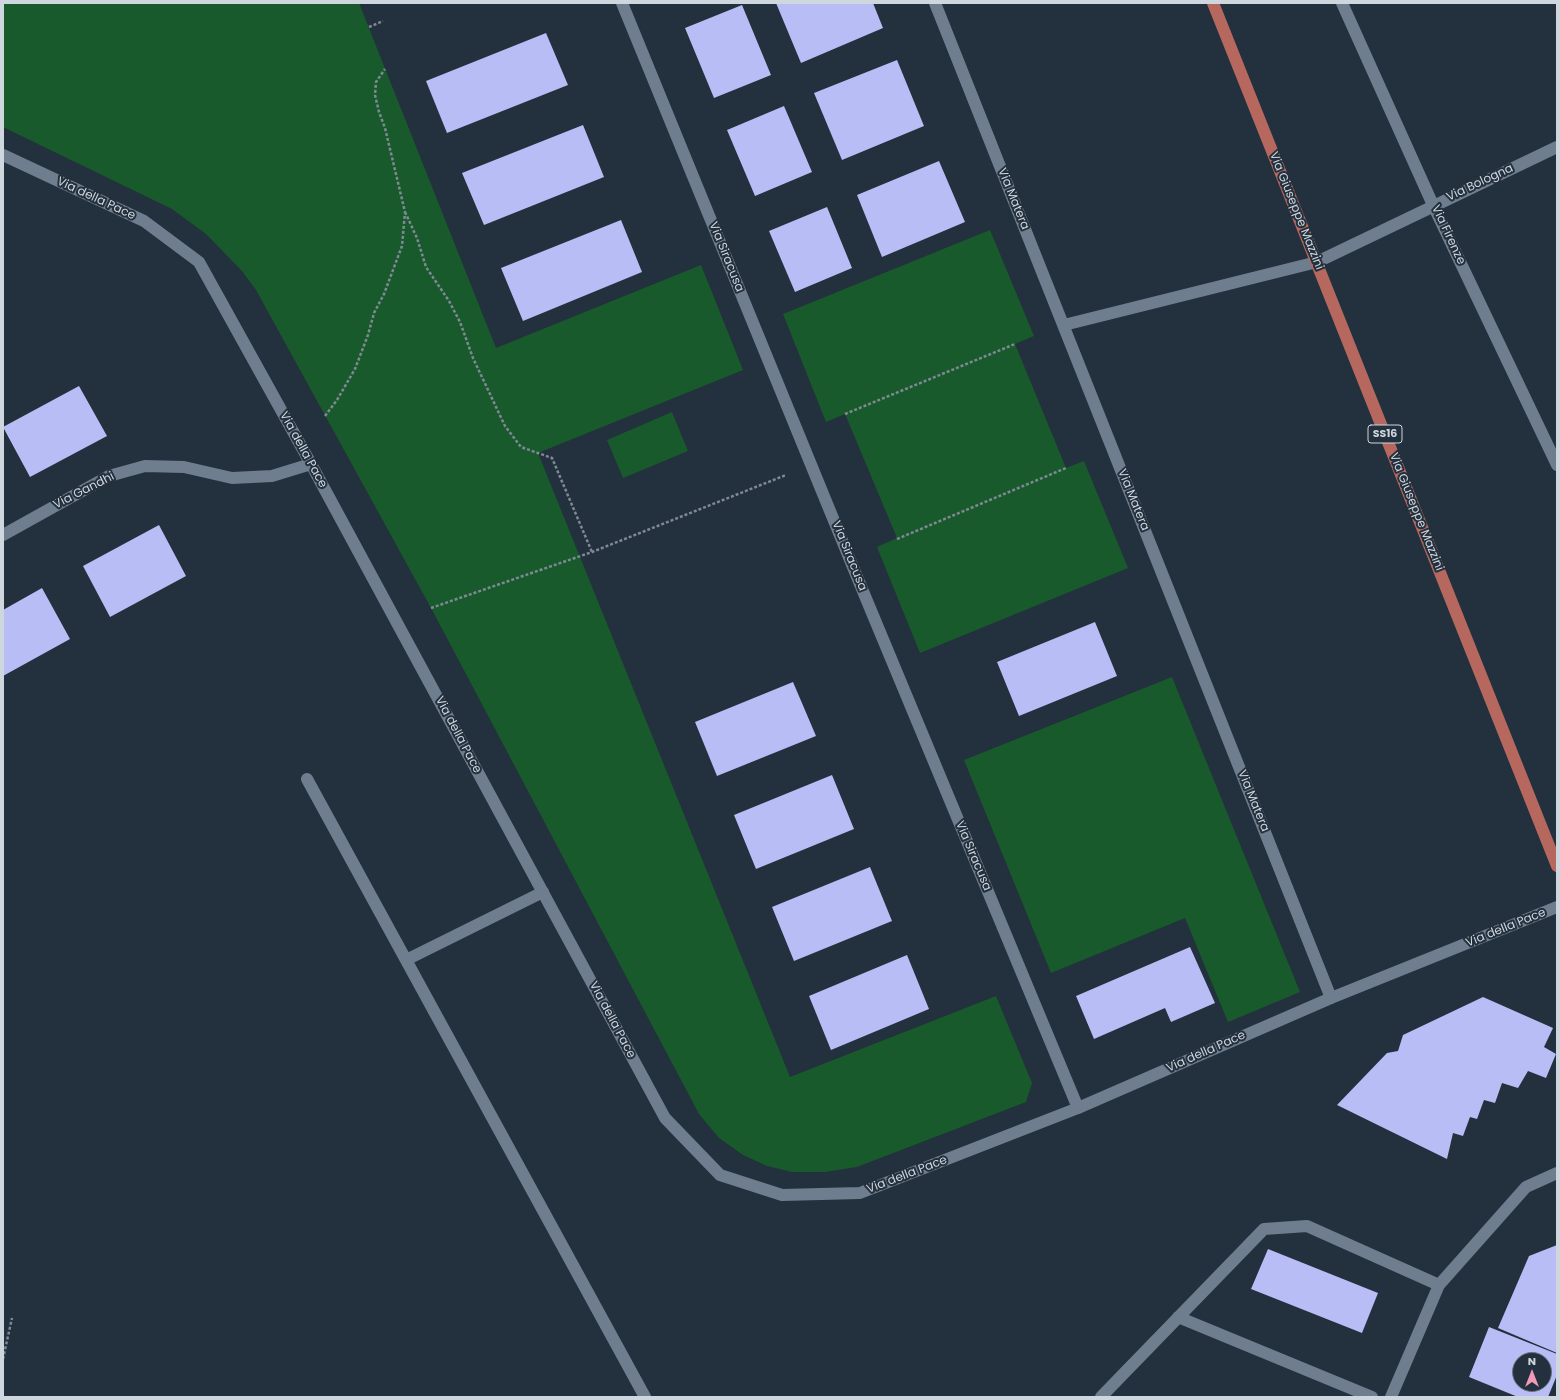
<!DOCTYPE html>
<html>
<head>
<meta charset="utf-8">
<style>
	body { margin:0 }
	#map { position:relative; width:1560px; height:1400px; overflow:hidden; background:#23303d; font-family:Poppins,sans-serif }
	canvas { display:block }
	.frame { position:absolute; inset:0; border:4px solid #ced6de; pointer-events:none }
	.north { position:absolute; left:1512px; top:1352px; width:40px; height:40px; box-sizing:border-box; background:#23303d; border:1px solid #67727d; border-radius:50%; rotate:0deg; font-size:11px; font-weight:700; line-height:16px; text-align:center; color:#ced6de }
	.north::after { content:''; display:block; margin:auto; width:14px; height:18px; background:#f09ab7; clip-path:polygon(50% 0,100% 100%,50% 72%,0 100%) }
</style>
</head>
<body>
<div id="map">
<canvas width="1560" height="1400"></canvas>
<div class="frame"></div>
<div class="north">N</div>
</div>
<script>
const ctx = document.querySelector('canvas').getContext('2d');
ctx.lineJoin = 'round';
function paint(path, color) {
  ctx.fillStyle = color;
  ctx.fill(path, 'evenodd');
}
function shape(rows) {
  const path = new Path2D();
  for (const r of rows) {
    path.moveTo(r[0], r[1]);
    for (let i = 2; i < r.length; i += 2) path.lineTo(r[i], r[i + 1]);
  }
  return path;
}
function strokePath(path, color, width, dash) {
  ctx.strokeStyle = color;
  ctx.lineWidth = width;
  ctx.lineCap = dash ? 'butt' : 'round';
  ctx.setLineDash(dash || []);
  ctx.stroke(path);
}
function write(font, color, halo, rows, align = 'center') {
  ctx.font = font + ' Poppins,sans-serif';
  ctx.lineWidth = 4;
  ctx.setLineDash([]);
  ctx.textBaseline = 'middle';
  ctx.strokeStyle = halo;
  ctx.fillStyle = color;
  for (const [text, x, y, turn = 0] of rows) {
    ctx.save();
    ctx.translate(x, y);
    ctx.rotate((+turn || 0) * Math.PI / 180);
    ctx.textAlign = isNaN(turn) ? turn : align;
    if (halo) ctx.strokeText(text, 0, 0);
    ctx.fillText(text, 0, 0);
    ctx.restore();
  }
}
paint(shape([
	[3,3,359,3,496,348,701,265,743,370,538,453,790,1077,996,996,1032,1083,1026,1102,857,1167,825,1172,792,1172,767,1166,743,1155,719,1138,699,1114,431,608,256,290,242,271,206,234,172,209,3,127],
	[990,230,1034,336,1015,344,1066,468,1084,461,1128,568,920,653,877,547,897,538,845,414,826,422,783,314],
	[672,412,688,451,623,478,607,440],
	[1172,677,1300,992,1228,1022,1185,918,1051,973,964,760]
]), '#195a2c');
paint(shape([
	[776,3,873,3,883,28,801,63],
	[742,5,771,75,714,98,685,28],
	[546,33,568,85,447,133,426,81],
	[897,60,924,126,842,160,814,93],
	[784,106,812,172,755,196,727,130],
	[583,125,604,177,484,225,462,173],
	[939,161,965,222,882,257,857,195],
	[827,207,852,268,795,292,769,231],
	[621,220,642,272,523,321,501,268],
	[79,386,107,436,30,477,3,427],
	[159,525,186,576,110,617,83,566],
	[42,588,70,639,3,676,3,610],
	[1095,622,1117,676,1019,716,997,662],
	[793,682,816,736,717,776,695,722],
	[832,775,854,829,756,869,734,815],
	[870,867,892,921,794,961,772,907],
	[1190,947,1215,1003,1171,1022,1165,1008,1094,1039,1076,996],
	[907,955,929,1009,831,1050,809,996],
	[1483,997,1553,1028,1544,1047,1556,1054,1546,1078,1528,1071,1518,1088,1502,1083,1495,1103,1484,1100,1477,1119,1470,1117,1463,1136,1453,1133,1447,1159,1337,1105,1387,1053,1398,1051,1403,1035],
	[1557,1245,1557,1353,1498,1328,1529,1256],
	[1268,1249,1378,1293,1362,1333,1251,1289],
	[1489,1327,1557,1354,1557,1375,1548,1397,1518,1397,1469,1377],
	[1520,1360,1544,1360,1544,1384,1520,1384]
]), '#b9bdf6');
strokePath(shape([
	[369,27,383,21],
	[405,212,417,238,426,267,449,301,460,322,473,358,505,426,521,447,552,458,592,552],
	[845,414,1015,344],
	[325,416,337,400,355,369,368,335,374,313,384,294,402,246,405,212,385,128,379,112,375,95,376,82,385,69],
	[897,539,1066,468],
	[431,608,592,552,786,475],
	[3,1359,12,1318]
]), '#7e8993', 2.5, [3, 2]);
strokePath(shape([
	[307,779,645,1397],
	[406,960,543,892],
	[1178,1317,1372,1397],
	[1101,1397,1264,1229,1307,1226,1439,1285,1526,1187,1557,1173],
	[1391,1397,1439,1285]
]), '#6f7e8e', 12);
strokePath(shape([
	[622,3,855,572,1078,1108],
	[935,3,1331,998],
	[1342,3,1433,205,1557,465],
	[1064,325,1317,262,1557,147],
	[3,535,109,476,145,466,184,467,232,478,272,476,311,464]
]), '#6f7e8e', 12);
strokePath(shape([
	[3,155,144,221,199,262,311,464,665,1118,720,1175,782,1195,860,1193,1078,1108,1331,998,1557,907]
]), '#6f7e8e', 12);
strokePath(shape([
	[1213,3,1557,866]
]), '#b6685f', 12);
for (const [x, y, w] of [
	[1385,434,34]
]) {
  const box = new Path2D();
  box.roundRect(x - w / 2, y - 9, w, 18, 3);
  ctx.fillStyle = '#23303d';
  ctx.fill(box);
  strokePath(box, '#ced6de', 1);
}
write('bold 11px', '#ced6de', null, [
	["SS16",1385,434]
]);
write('12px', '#ced6de', '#23303d', [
	["Via Bologna",1480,183,-25],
	["Via della Pace",96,199,25],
	["Via Matera",1013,199,68],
	["Via Giuseppe Mazzini",1296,211,68],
	["Via Firenze",1448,235,65],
	["Via Siracusa",726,257,68],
	["Via della Pace",303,450,61],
	["Via Gandhi",84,491,-27],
	["Via Matera",1133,500,68],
	["Via Giuseppe Mazzini",1416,512,68],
	["Via Siracusa",849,556,68],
	["Via della Pace",458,735,62],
	["Via Matera",1253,801,68],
	["Via Siracusa",973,856,67],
	["Via della Pace",1506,928,-22],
	["Via della Pace",612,1020,62],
	["Via della Pace",1206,1052,-24],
	["Via della Pace",907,1175,-21]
]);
</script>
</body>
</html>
